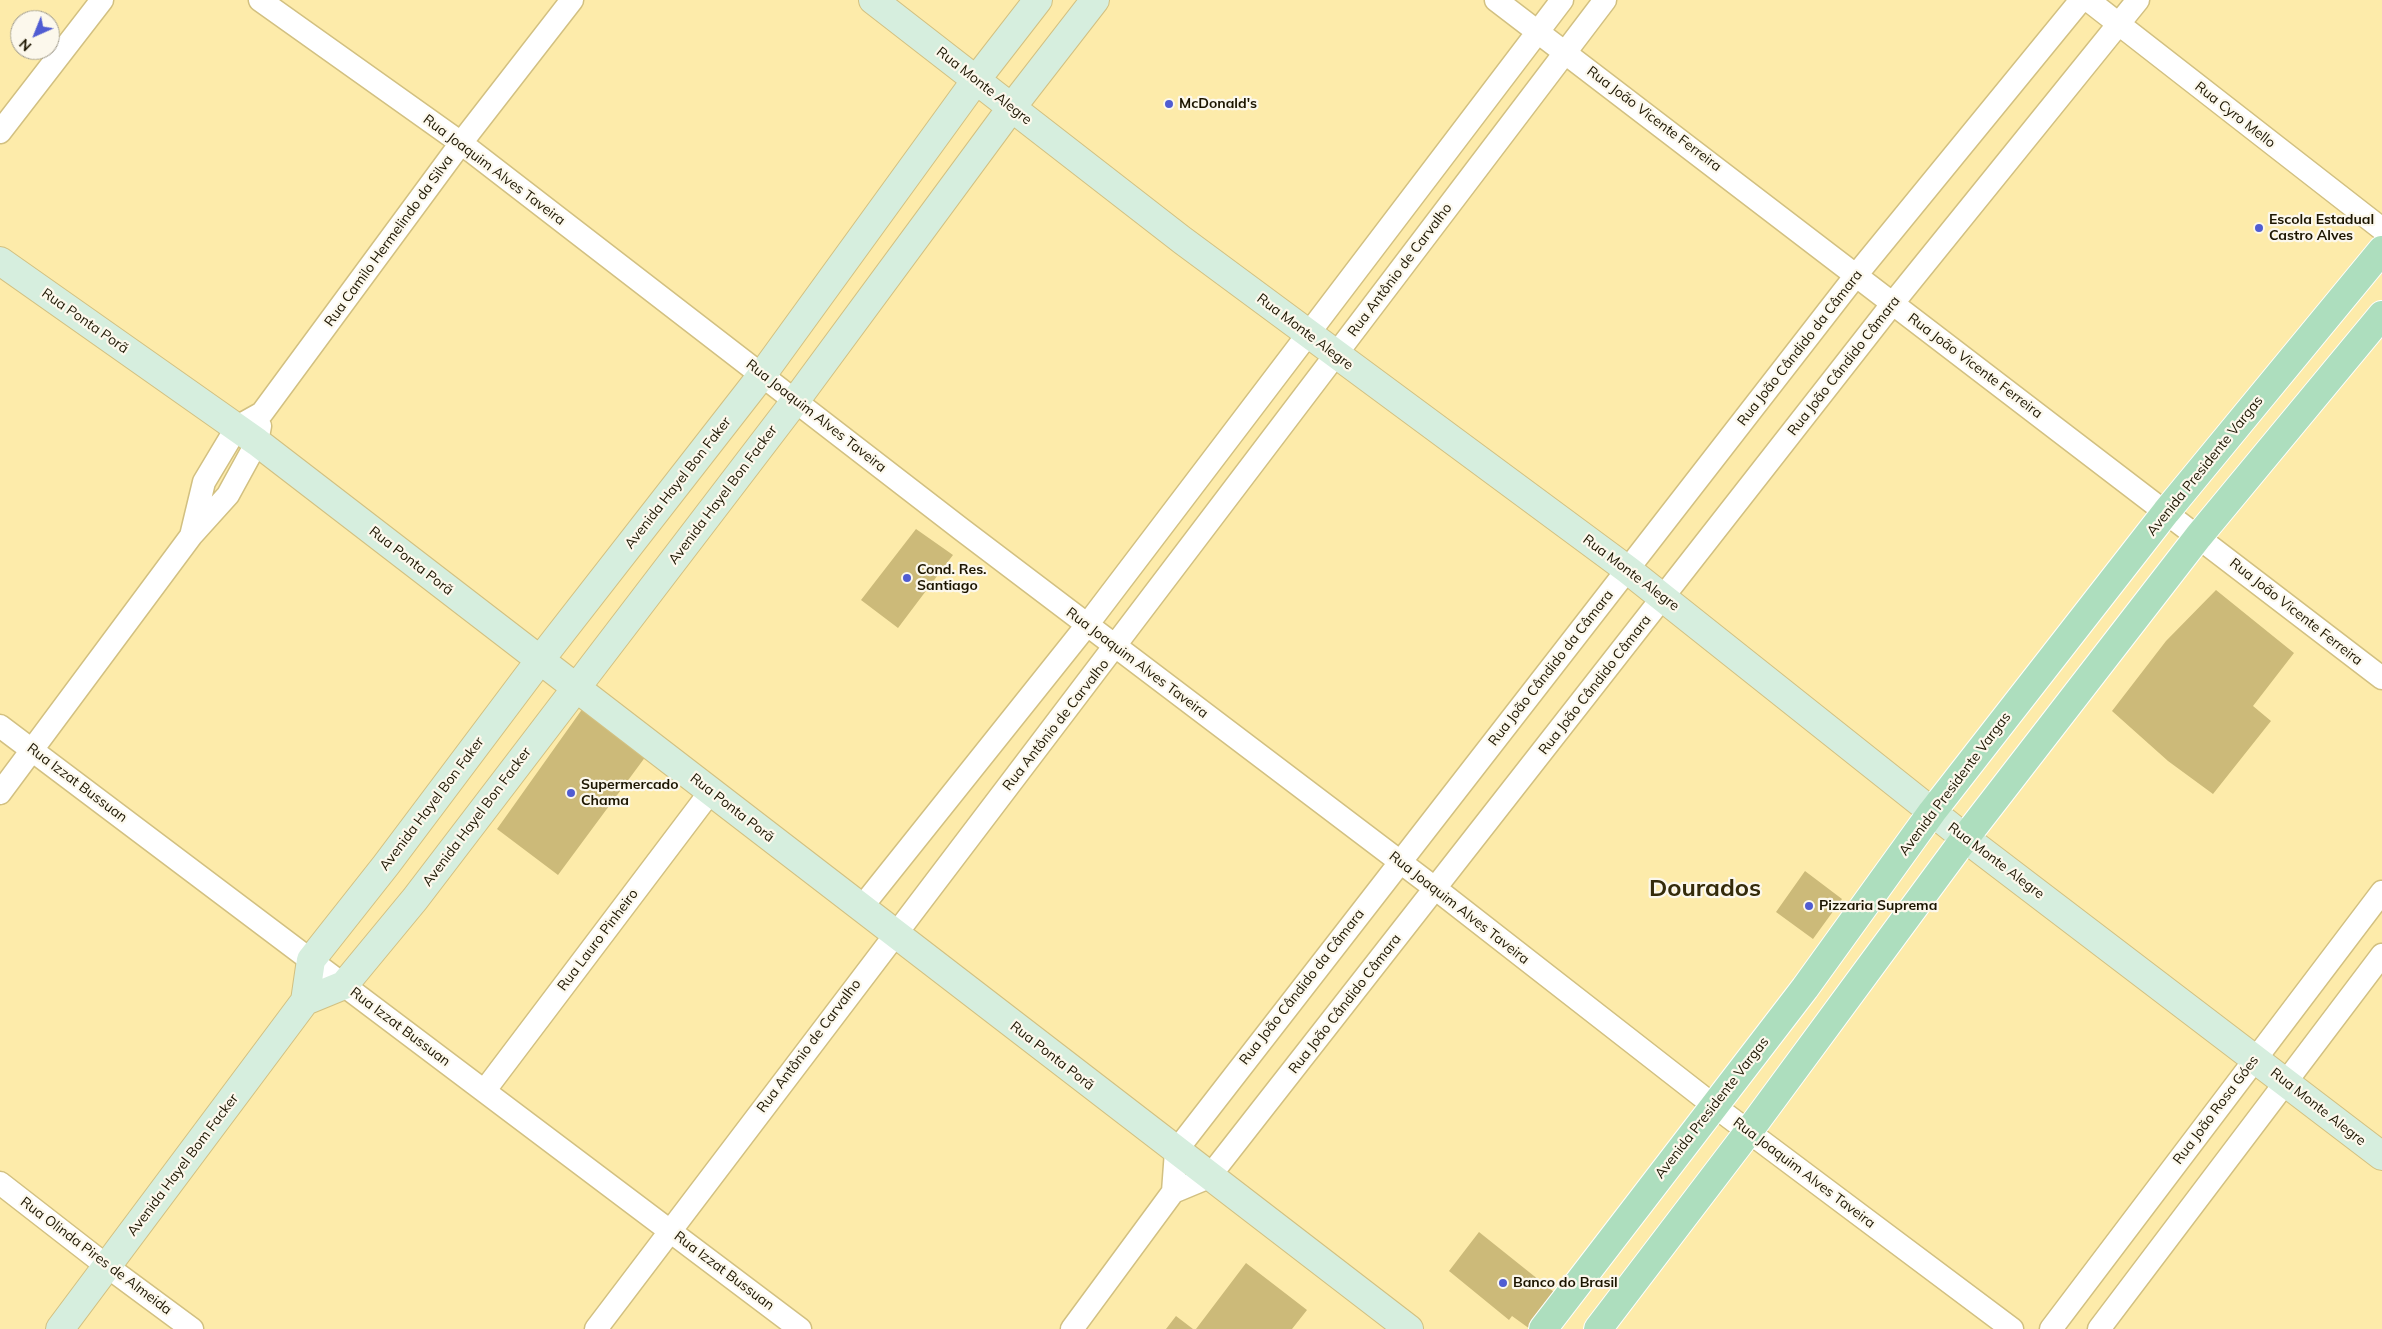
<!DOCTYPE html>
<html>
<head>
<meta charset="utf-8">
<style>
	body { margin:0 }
	#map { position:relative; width:2382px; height:1329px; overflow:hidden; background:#fdebaa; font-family:Mulish,sans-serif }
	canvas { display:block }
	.north { position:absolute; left:10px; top:10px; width:50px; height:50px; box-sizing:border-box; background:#fcf8ec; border:1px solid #a29d8e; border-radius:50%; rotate:224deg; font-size:14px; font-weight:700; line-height:20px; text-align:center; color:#1c1500 }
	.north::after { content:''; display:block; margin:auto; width:18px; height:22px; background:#505cd2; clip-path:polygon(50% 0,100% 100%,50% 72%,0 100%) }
</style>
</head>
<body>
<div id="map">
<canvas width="2382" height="1329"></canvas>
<div class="north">N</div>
</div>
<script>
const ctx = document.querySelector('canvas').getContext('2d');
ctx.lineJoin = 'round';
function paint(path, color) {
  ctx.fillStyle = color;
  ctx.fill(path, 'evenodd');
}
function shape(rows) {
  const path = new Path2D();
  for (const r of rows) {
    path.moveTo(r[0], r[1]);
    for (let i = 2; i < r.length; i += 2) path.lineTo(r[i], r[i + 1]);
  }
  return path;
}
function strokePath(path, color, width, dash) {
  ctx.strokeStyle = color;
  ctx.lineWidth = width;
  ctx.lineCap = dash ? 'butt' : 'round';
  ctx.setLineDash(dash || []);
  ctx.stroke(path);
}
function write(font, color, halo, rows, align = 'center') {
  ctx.font = font + ' Mulish,sans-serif';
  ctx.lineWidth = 4.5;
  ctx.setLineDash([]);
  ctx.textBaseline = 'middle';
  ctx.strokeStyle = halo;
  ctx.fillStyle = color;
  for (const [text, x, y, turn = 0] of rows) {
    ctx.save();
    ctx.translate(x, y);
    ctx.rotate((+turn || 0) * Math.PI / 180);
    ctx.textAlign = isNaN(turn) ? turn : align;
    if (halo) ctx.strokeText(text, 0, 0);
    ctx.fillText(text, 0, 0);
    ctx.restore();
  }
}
paint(shape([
	[916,529,953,555,898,628,861,600],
	[2216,590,2294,653,2253,706,2271,721,2213,794,2168,761,2112,711,2166,641],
	[583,708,646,756,558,875,497,829],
	[1805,871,1842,899,1813,939,1776,912],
	[1479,1232,1559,1296,1530,1329,1512,1316,1509,1320,1449,1271],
	[1246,1263,1307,1310,1292,1329,1196,1329],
	[1176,1316,1193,1329,1166,1329]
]), '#ccba79');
const street = shape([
	[260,0,461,143,961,529,1436,889,1713,1105,2012,1329],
	[1496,0,2382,678],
	[2088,0,2382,229],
	[0,132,102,0],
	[191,536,204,482,237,427,262,413,461,143,572,0],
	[0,726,800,1329],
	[0,793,191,536,228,495,257,442,260,426],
	[861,908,1087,625,1562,0],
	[485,1090,711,791],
	[0,1183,108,1267,192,1329],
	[1173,1192,1176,1151,1857,274,2081,0],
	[596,1329,1605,0],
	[1072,1329,1173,1192,1209,1177,1893,303,2138,0],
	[2051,1329,2382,892],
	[2099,1329,2382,955]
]);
const secondary = shape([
	[873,0,1182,240,1628,570,1965,838,2382,1156],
	[0,261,257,442,1409,1329],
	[305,1001,344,985,415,899,796,400,1012,107,1095,0],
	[60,1329,305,1001,311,960,386,865,540,660,762,375,976,80,1038,0]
]);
const primary = shape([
	[1543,1329,1805,988,1932,812,2166,512,2382,250],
	[1598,1329,1749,1131,1965,838,2198,537,2382,315]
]);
strokePath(street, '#d2c081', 25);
strokePath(secondary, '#d2c081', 30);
strokePath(primary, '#fff', 30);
strokePath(street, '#fff', 22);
strokePath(secondary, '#d6eede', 28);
strokePath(primary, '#addebe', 28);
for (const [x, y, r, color] of [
	[1169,104,5,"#505cd2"],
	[2259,228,5,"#505cd2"],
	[907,578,5,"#505cd2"],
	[571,793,5,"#505cd2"],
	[1809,906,5,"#505cd2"],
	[1503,1283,5,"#505cd2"]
]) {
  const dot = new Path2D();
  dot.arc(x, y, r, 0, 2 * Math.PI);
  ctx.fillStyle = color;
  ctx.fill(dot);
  strokePath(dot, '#fcf8ec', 2);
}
write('14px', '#1c1500', '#fcf8ec', [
	["Rua Monte Alegre",984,86,38],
	["Rua Cyro Mello",2235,115,38],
	["Rua João Vicente Ferreira",1654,119,37],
	["Rua Joaquim Alves Taveira",494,170,37],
	["Rua Camilo Hermelindo da Silva",389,241,-54],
	["Rua Antônio de Carvalho",1400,270,-53],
	["Rua Ponta Porã",85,321,35],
	["Rua Monte Alegre",1305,332,37],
	["Rua João Cândido da Câmara",1800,348,-52],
	["Rua João Cândido Câmara",1844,366,-52],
	["Rua João Vicente Ferreira",1975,366,37],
	["Rua Joaquim Alves Taveira",816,416,38],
	["Avenida Presidente Vargas",2205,466,-51],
	["Avenida Hayel Bon Faker",678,483,-52],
	["Avenida Hayel Bon Facker",723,495,-53],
	["Rua Ponta Porã",411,561,38],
	["Rua Monte Alegre",1631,573,37],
	["Rua João Vicente Ferreira",2296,612,38],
	["Rua Joaquim Alves Taveira",1137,663,37],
	["Rua João Cândido da Câmara",1551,668,-52],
	["Rua João Cândido Câmara",1595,685,-52],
	["Rua Antônio de Carvalho",1056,725,-52],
	["Rua Izzat Bussuan",77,783,37],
	["Avenida Presidente Vargas",1955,784,-53],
	["Avenida Hayel Bon Faker",432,804,-53],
	["Rua Ponta Porã",732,808,38],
	["Avenida Hayel Bon Facker",477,817,-53],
	["Rua Monte Alegre",1996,861,37],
	["Rua Joaquim Alves Taveira",1459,908,38],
	["Rua Lauro Pinheiro",598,940,-53],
	["Rua João Cândido da Câmara",1302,987,-52],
	["Rua João Cândido Câmara",1345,1004,-52],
	["Rua Izzat Bussuan",400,1027,37],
	["Rua Antônio de Carvalho",809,1046,-53],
	["Rua Ponta Porã",1052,1056,38],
	["Rua Monte Alegre",2318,1107,38],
	["Avenida Presidente Vargas",1712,1108,-52],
	["Rua João Rosa Góes",2216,1110,-53],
	["Avenida Hayel Bom Facker",183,1165,-53],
	["Rua Joaquim Alves Taveira",1804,1173,37],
	["Rua Olinda Pires de Almeida",96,1256,37],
	["Rua Izzat Bussuan",724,1271,37]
]);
write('bold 14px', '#1c1500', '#fcf8ec', [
	["McDonald's",1179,104],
	["Escola Estadual",2269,220],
	["Castro Alves",2269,236],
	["Cond. Res.",917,570],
	["Santiago",917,586],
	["Supermercado",581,785],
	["Chama",581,801],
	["Pizzaria Suprema",1819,906],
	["Banco do Brasil",1513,1283]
], 'left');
write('bold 24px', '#342b0a', '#fcf8ec', [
	["Dourados",1705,889]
]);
</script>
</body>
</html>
